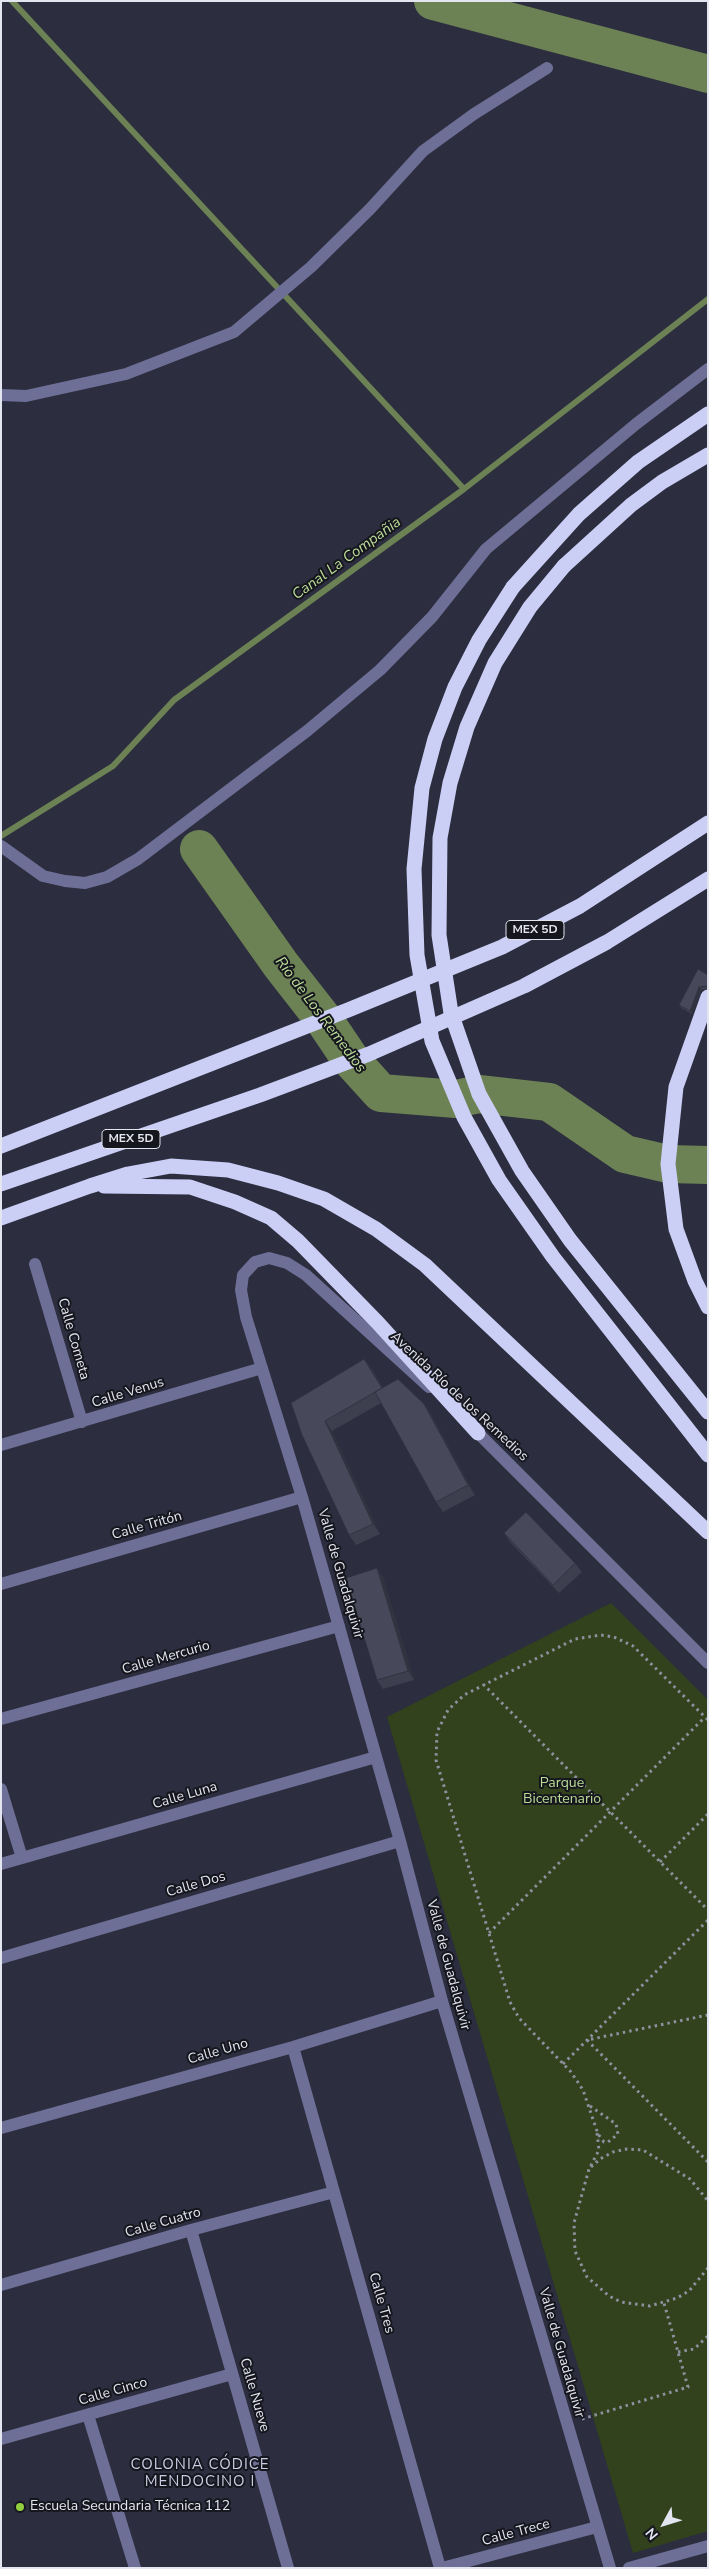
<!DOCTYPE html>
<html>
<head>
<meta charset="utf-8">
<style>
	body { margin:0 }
	#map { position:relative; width:709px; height:2569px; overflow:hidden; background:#2c2d3e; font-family:"Nunito Sans",sans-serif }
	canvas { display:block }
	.frame { position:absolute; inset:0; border:2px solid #e3e5f0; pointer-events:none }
	.north { position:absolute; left:639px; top:2499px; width:50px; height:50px; -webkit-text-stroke:4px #16161e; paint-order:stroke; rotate:231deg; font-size:14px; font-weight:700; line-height:20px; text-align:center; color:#e3e5f0 }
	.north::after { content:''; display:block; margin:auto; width:18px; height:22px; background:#e3e5f0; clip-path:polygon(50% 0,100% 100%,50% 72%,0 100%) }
</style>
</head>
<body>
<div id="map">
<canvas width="709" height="2569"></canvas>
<div class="frame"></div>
<div class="north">N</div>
</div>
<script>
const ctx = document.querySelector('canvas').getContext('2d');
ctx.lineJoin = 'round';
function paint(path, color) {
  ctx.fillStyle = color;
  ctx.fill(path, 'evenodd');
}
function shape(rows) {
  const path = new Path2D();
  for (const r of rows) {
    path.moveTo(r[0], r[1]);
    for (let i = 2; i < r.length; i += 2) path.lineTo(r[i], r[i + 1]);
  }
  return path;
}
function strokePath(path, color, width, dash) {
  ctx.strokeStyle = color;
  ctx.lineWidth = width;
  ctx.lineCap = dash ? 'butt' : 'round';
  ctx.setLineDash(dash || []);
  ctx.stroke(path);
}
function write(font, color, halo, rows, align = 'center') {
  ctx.font = font + ' "Nunito Sans",sans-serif';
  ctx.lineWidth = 4;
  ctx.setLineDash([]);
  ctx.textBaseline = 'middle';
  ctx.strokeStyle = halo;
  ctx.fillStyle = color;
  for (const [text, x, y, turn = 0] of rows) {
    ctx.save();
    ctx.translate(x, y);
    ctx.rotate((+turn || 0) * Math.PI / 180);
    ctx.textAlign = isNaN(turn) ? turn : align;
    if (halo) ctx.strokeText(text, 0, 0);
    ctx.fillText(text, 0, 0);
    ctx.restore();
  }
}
paint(shape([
	[611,1603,708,1700,708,2531,633,2553,387,1717]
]), '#31421d');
strokePath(shape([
	[12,1,464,489],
	[1,836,113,766,174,700,464,489,708,299]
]), '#6c8254', 6);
strokePath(shape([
	[433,1,708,74],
	[199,849,281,965,324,1020,351,1060,381,1093,456,1099,479,1094,549,1102,625,1154,668,1164,708,1165]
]), '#6c8254', 38);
strokePath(shape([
	[483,1684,708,1910],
	[660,1862,708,1814],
	[489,1933,705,1717],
	[708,2015,587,2040,708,2162],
	[563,2064,708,1920],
	[590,2106,616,2124,618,2134,608,2142,604,2142,598,2134,583,2090,571,2072,519,2018,510,2002,436,1760,437,1732,448,1710,464,1695,575,1639,601,1635,614,1637,633,1646,708,1720],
	[597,2133,599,2150,589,2169,574,2223,575,2251,587,2277,609,2296,621,2302,650,2306,677,2298,689,2291,708,2268],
	[591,2167,600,2159,613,2152,627,2149,643,2150,690,2179,708,2201],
	[678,2352,694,2349,708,2336],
	[582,2419,688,2387,664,2303]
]), '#8e909e', 3, [2.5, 4]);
strokePath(shape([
	[1,395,26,396,126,374,234,332,311,267,370,209,423,151,474,114,547,68],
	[1,846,43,876,65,881,85,883,107,877,138,859,307,731,380,670,432,617,486,549,636,424,708,369],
	[35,1264,82,1422],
	[429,1387,306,1275,287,1263,269,1258,255,1262,243,1275,241,1290,246,1317,302,1497,400,1841,442,2001,610,2568],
	[471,1426,708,1663],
	[1,1445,262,1368],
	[1,1584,302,1497],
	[1,1719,339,1626],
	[1,1789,22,1858],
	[1,1864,376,1757],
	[1,1958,400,1841],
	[293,2047,440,2568],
	[1,2128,293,2047,442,2001],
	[191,2230,288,2568],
	[1,2285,191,2230,334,2192],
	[88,2415,135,2568],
	[1,2439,232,2374],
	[442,2568,597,2527],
	[629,2568,708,2546]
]), '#6d6f96', 12);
strokePath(shape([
	[564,566,631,505,662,482,708,455],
	[513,587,579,514,638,462,708,414],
	[708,997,676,1087,668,1164,676,1229,695,1281,708,1307],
	[1,1146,348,1010,502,947,580,906,708,823],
	[1,1184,260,1095,369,1054,524,986,607,942,708,879],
	[104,1186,190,1187,235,1202,271,1218,298,1241,378,1323,478,1433],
	[1,1218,90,1186,128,1174,171,1166,228,1170,278,1183,324,1199,376,1229,425,1265,708,1532]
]), '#cbcff5', 15);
strokePath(shape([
	[564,566,530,607,495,663,467,727,450,783,440,838,439,935,451,1013,479,1094,522,1171,570,1240,708,1412],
	[513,587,479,640,455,687,435,739,422,788,414,869,417,955,432,1041,464,1117,499,1180,553,1257,708,1455]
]), '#cbcff5', 15);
paint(shape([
	[708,975,708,989,702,990,692,1014,681,1008,679,1005],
	[364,1359,372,1369,383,1388,424,1404,431,1414,475,1495,443,1512,436,1502,381,1403,332,1431,380,1534,356,1545,349,1535,291,1403],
	[504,1533,575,1563,582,1572,559,1593,510,1542],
	[377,1568,383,1577,414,1680,383,1689,377,1680]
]), '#3d3f4e');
paint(shape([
	[699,987,702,990,692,1014,690,1011],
	[364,1359,372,1369,389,1398,382,1388],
	[424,1404,431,1414,475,1495,468,1485],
	[325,1421,332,1431,380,1534,373,1524],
	[377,1568,383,1577,414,1680,408,1671]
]), '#323340');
const building = shape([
	[698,969,708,975,708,986,699,987,690,1011,679,1005,698,969],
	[364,1359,382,1388,325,1421,373,1524,349,1535,302,1435,291,1403,364,1359],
	[398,1379,424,1404,468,1485,436,1502,375,1392,398,1379],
	[526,1512,575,1563,553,1585,504,1533,526,1512],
	[377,1568,408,1671,377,1680,346,1578,377,1568]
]);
paint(building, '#47495b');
strokePath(building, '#323340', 1);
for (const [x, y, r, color] of [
	[20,2507,5,"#92cd3f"]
]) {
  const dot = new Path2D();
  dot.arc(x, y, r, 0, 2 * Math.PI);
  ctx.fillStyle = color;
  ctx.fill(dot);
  strokePath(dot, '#16161e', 2);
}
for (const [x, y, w] of [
	[535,930,58],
	[131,1139,58]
]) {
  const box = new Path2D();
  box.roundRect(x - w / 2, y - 9.5, w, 19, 4);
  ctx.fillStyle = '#16161e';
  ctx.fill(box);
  strokePath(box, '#e3e5f0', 1);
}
write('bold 12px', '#e3e5f0', null, [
	["MEX 5D",535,930],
	["MEX 5D",131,1139]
]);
write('14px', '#e3e5f0', '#16161e', [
	["Calle Cometa",73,1339,74],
	["Calle Venus",128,1393,-17],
	["Avenida Río de los Remedios",459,1397,43],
	["Calle Tritón",147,1526,-16],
	["Valle de Guadalquivir",340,1574,74],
	["Calle Mercurio",166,1658,-16],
	["Calle Luna",185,1796,-16],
	["Calle Dos",196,1885,-16],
	["Valle de Guadalquivir",448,1965,75],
	["Calle Uno",218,2052,-16],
	["Calle Cuatro",163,2223,-16],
	["Calle Tres",381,2303,74],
	["Valle de Guadalquivir",561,2353,74],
	["Calle Cinco",113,2392,-16],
	["Calle Nueve",254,2395,74],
	["Calle Trece",516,2533,-15]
]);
write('14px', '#b9dc94', '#16161e', [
	["Parque",562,1784],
	["Bicentenario",562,1800]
]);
write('14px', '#e3e5f0', '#16161e', [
	["Escuela Secundaria Técnica 112",30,2507]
], 'left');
write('italic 15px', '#bddf98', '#16161e', [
	["Canal La Compañia",347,559,-36],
	["Río de Los Remedios",320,1015,53]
]);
ctx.letterSpacing = '1px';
write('15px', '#c9cbe2', '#16161e', [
	["COLONIA CÓDICE",200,2465],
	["MENDOCINO I",200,2482]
]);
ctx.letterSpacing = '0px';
</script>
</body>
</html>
